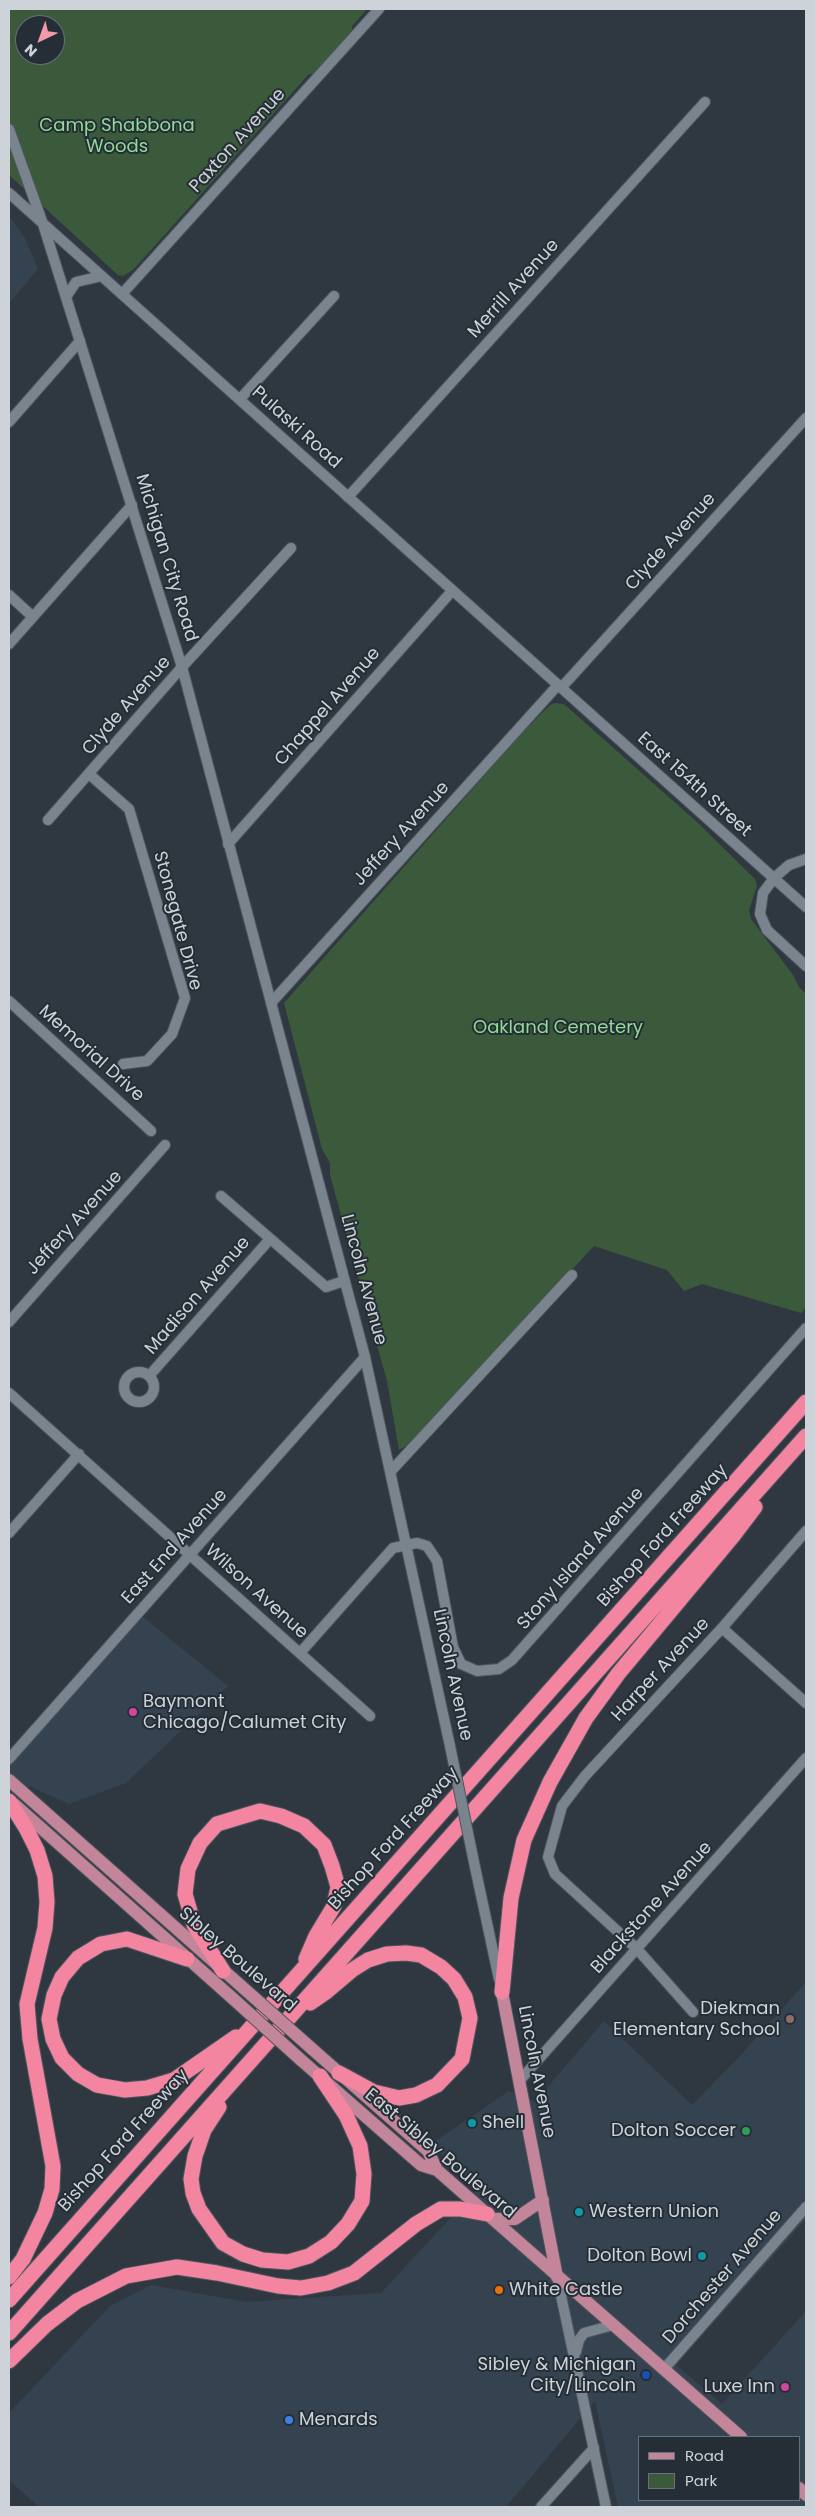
<!DOCTYPE html>
<html>
<head>
<meta charset="utf-8">
<style>
	body { margin:0 }
	#map { position:relative; width:815px; height:2516px; overflow:hidden; background:#2f3841; font-family:Poppins,sans-serif }
	canvas { display:block }
	.frame { position:absolute; inset:0; border:10px solid #cdd3d8; pointer-events:none }
	.legend { position:absolute; left:638px; top:2436px; width:162px; height:65px; box-sizing:border-box; background:#252e36; border:1px solid #687077; margin:0; padding:6px 9px; list-style:none; font-size:15px; color:#cdd3d8 }
	.legend li { display:flex; align-items:center; gap:10px; height:25px }
	.legend b { width:25px; border:1px solid #687077 }
	.north { position:absolute; left:15px; top:15px; width:50px; height:50px; box-sizing:border-box; background:#252e36; border:1px solid #687077; border-radius:50%; rotate:222deg; font-size:14px; font-weight:700; line-height:20px; text-align:center; color:#cdd3d8 }
	.north::after { content:''; display:block; margin:auto; width:18px; height:22px; background:#f39aa9; clip-path:polygon(50% 0,100% 100%,50% 72%,0 100%) }
</style>
</head>
<body>
<div id="map">
<canvas width="815" height="2516"></canvas>
<div class="frame"></div>
<ul class="legend">
<li><b style="height:6px;background:#c38599"></b>Road</li>
<li><b style="height:14px;background:#3b5a3c"></b>Park</li>
</ul>
<div class="north">N</div>
</div>
<script>
const ctx = document.querySelector('canvas').getContext('2d');
ctx.lineJoin = 'round';
function paint(path, color) {
  ctx.fillStyle = color;
  ctx.fill(path, 'evenodd');
}
function shape(rows) {
  const path = new Path2D();
  for (const r of rows) {
    if (r.length === 3) {
      path.moveTo(r[0] + r[2], r[1]);
      path.arc(r[0], r[1], r[2], 0, 2 * Math.PI);
      continue;
    }
    path.moveTo(r[0], r[1]);
    for (let i = 2; i < r.length; i += 2) path.lineTo(r[i], r[i + 1]);
  }
  return path;
}
function strokePath(path, color, width, dash) {
  ctx.strokeStyle = color;
  ctx.lineWidth = width;
  ctx.lineCap = dash ? 'butt' : 'round';
  ctx.setLineDash(dash || []);
  ctx.stroke(path);
}
function write(font, color, halo, rows, align = 'center') {
  ctx.font = font + ' Poppins,sans-serif';
  ctx.lineWidth = 4;
  ctx.setLineDash([]);
  ctx.textBaseline = 'middle';
  ctx.strokeStyle = halo;
  ctx.fillStyle = color;
  for (const [text, x, y, turn = 0] of rows) {
    ctx.save();
    ctx.translate(x, y);
    ctx.rotate((+turn || 0) * Math.PI / 180);
    ctx.textAlign = isNaN(turn) ? turn : align;
    if (halo) ctx.strokeText(text, 0, 0);
    ctx.fillText(text, 0, 0);
    ctx.restore();
  }
}
paint(shape([
	[9,216,25,238,38,269,9,303],
	[142,1616,228,1686,126,1783,69,1804,29,1786,9,1813,9,1765],
	[806,1982,806,2219,676,2365,722,2404,806,2311,806,2507,618,2507,595,2401,506,2507,39,2507,9,2480,9,2413,110,2306,151,2285,246,2302,381,2293,479,2187,430,2145,509,2091,535,2102,604,2021,692,2105,740,2056],
	[639,2437,799,2437,799,2500,639,2500]
]), '#354350');
paint(shape([
	[9,9,367,9,352,26,352,32,314,74,309,74,133,270,123,276,118,275,9,175],
	[25,25,55,25,55,55,25,55],
	[555,703,564,704,698,823,755,879,757,886,749,910,751,919,793,975,799,987,806,994,806,1307,801,1313,702,1284,684,1291,667,1270,594,1246,411,1443,399,1450,387,1381,330,1175,330,1163,322,1149,284,1003,521,734,550,705]
]), '#3b5a3c');
const minor = shape([
	[122,294,379,9],
	[240,399,334,296],
	[9,422,80,341],
	[348,497,705,102],
	[9,595,33,617],
	[9,644,132,505],
	[561,688,806,418],
	[89,774,129,809,185,998,172,1034,147,1061,123,1064],
	[48,820,182,667,291,548],
	[228,844,452,591],
	[806,859,789,865,774,878,763,893,760,914,767,930,806,966],
	[9,1001,151,1131],
	[271,1003,558,685],
	[221,1196,326,1287,344,1281],
	[9,1322,165,1145],
	[139,1387,15],
	[149,1376,270,1239],
	[9,1393,370,1716],
	[391,1471,572,1275],
	[9,1533,79,1454],
	[722,1628,806,1703],
	[300,1653,393,1548,417,1543,427,1546,437,1561,453,1647,461,1664,477,1671,499,1669,512,1660,806,1328],
	[9,1759,365,1357],
	[693,2012,637,1949,555,1874,548,1857,562,1806,585,1776,722,1628,806,1531],
	[521,2079,806,1758],
	[664,2369,806,2207],
	[541,2507,594,2448]
]);
const tertiary = shape([
	[9,129,43,224,182,667,365,1357,450,1746],
	[9,193,806,907],
	[66,297,76,282,102,276],
	[475,1867,499,1979],
	[557,2277,606,2507],
	[576,2352,579,2340,584,2333,613,2325]
]);
const primary = shape([
	[9,1780,240,1985],
	[14,1804,230,1996],
	[502,1992,557,2277],
	[311,2048,428,2151,437,2170],
	[301,2060,421,2165,437,2170,741,2437],
	[493,2219,515,2219,543,2200],
	[799,2488,806,2495]
]);
const motorway = shape([
	[9,1801,26,1828,37,1850,45,1876,47,1902,45,1928,27,2004,30,2039,53,2166,52,2189,45,2213,23,2259,9,2277],
	[187,1959,127,1939,101,1944,78,1958,62,1977,54,1995,49,2019,53,2039,62,2058,78,2074,97,2085,125,2090,147,2088,174,2080,236,2037],
	[223,1971,194,1925,185,1894,188,1869,200,1843,217,1824,260,1811,281,1816,304,1826,324,1845,332,1866,338,1887,334,1906,316,1936,306,1959],
	[502,1992,511,1898,524,1840,550,1782,586,1718,618,1674,733,1536,755,1507],
	[310,2003,326,1992,352,1970,368,1960,387,1954,406,1953,421,1955,441,1967,454,1979,465,1997,470,2018,462,2059,437,2085,416,2095,399,2098,374,2092,339,2073],
	[219,2107,204,2130,195,2156,191,2179,193,2193,199,2209,223,2243,243,2254,262,2260,288,2262,309,2256,331,2242,348,2224,362,2201,364,2174,360,2146,346,2115,320,2076],
	[9,2300,806,1402],
	[9,2333,806,1436],
	[9,2361,47,2324,77,2301,126,2276,177,2267,217,2273,278,2286,301,2288,328,2283,354,2273,416,2224,441,2209,460,2209,487,2214]
]);
strokePath(minor, '#4e555c', 12);
strokePath(tertiary, '#4e555c', 12);
strokePath(primary, '#4e555c', 14);
strokePath(motorway, '#4e555c', 17);
strokePath(minor, '#7a848e', 10);
strokePath(tertiary, '#7a848e', 10);
strokePath(primary, '#c38599', 12);
strokePath(motorway, '#f385a0', 15);
const tertiaryBridge = shape([
	[450,1746,475,1867]
]);
const primaryBridge = shape([
	[240,1985,311,2048],
	[230,1996,301,2060]
]);
strokePath(tertiaryBridge, '#4e555c', 12, []);
strokePath(primaryBridge, '#4e555c', 14, []);
strokePath(tertiaryBridge, '#7a848e', 10);
strokePath(primaryBridge, '#c38599', 12);
for (const [x, y, r, color] of [
	[133,1712,5,"#d1479c"],
	[790,2019,5,"#8d6e63"],
	[472,2123,5,"#0f9aa8"],
	[746,2131,5,"#2e9e5b"],
	[579,2212,5,"#0f9aa8"],
	[702,2256,5,"#0f9aa8"],
	[499,2290,5,"#e8710a"],
	[646,2375,5,"#1a4fb4"],
	[785,2387,5,"#d1479c"],
	[289,2420,5,"#3f7fe0"]
]) {
  const dot = new Path2D();
  dot.arc(x, y, r, 0, 2 * Math.PI);
  ctx.fillStyle = color;
  ctx.fill(dot);
  strokePath(dot, '#252e36', 2);
}
write('18px', '#91db94', '#252e36', [
	["Camp Shabbona",117,126],
	["Woods",117,147],
	["Oakland Cemetery",558,1028]
]);
write('18px', '#cdd3d8', '#252e36', [
	["Paxton Avenue",238,141,-48],
	["Merrill Avenue",514,289,-48],
	["Pulaski Road",296,428,42],
	["Clyde Avenue",671,542,-48],
	["Michigan City Road",166,558,73],
	["Clyde Avenue",127,706,-49],
	["Chappel Avenue",328,707,-49],
	["East 154th Street",694,785,42],
	["Jeffery Avenue",402,834,-48],
	["Stonegate Drive",177,921,75],
	["Memorial Drive",91,1054,42],
	["Jeffery Avenue",75,1223,-48],
	["Lincoln Avenue",363,1280,75],
	["Madison Avenue",198,1296,-49],
	["Bishop Ford Freeway",663,1536,-48],
	["East End Avenue",175,1547,-48],
	["Stony Island Avenue",581,1559,-49],
	["Wilson Avenue",256,1592,42],
	["Harper Avenue",661,1670,-47],
	["Lincoln Avenue",452,1675,78],
	["Bishop Ford Freeway",394,1839,-48],
	["Blackstone Avenue",652,1908,-48],
	["Sibley Boulevard",237,1960,41],
	["Lincoln Avenue",536,2072,79],
	["Bishop Ford Freeway",124,2141,-48],
	["East Sibley Boulevard",440,2154,40],
	["Dorchester Avenue",723,2277,-49]
]);
write('18px', '#cdd3d8', '#252e36', [
	["Baymont",143,1702],
	["Chicago/Calumet City",143,1723],
	["Diekman",780,2009,"right"],
	["Elementary School",780,2030,"right"],
	["Shell",482,2123],
	["Dolton Soccer",736,2131,"right"],
	["Western Union",589,2212],
	["Dolton Bowl",692,2256,"right"],
	["White Castle",509,2290],
	["Sibley & Michigan",636,2365,"right"],
	["City/Lincoln",636,2386,"right"],
	["Luxe Inn",775,2387,"right"],
	["Menards",299,2420]
], 'left');
</script>
</body>
</html>
